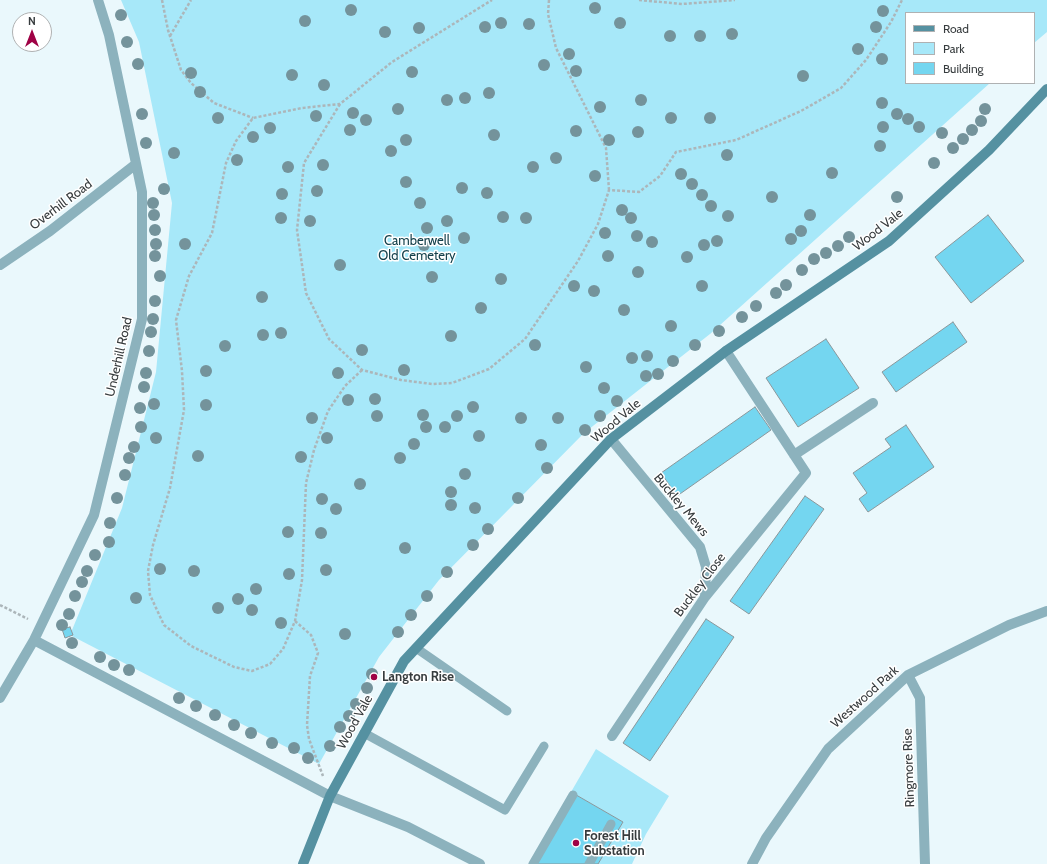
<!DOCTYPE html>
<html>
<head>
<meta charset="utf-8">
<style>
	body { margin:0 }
	#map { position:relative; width:1047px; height:864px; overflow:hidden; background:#eaf8fc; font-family:Cabin,sans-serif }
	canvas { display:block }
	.legend { position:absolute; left:905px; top:12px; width:130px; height:72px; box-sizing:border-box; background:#fff; border:1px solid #afb1b2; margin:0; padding:5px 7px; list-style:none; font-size:12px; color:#373c3e }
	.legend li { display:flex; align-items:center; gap:8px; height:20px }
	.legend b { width:20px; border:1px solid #afb1b2 }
	.north { position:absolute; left:12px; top:12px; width:40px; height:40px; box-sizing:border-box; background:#fff; border:1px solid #afb1b2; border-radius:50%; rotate:0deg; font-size:11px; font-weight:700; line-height:16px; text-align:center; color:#373c3e }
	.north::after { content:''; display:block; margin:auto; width:14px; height:18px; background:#9f0245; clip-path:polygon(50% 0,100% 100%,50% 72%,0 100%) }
</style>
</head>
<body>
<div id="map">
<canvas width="1047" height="864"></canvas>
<ul class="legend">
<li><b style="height:5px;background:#5591a1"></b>Road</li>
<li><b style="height:11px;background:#a7e8f9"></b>Park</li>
<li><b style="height:11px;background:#74d6f0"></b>Building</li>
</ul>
<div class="north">N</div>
</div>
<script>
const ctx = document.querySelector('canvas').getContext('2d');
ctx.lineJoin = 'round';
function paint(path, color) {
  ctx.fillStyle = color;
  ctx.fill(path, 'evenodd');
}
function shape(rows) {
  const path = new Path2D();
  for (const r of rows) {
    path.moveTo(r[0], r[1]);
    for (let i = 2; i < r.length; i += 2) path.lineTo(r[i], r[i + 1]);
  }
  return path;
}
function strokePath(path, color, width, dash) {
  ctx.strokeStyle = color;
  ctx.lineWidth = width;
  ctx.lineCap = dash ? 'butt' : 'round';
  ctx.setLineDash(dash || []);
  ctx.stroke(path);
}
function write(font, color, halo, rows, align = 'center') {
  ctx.font = font + ' Cabin,sans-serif';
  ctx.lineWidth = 3;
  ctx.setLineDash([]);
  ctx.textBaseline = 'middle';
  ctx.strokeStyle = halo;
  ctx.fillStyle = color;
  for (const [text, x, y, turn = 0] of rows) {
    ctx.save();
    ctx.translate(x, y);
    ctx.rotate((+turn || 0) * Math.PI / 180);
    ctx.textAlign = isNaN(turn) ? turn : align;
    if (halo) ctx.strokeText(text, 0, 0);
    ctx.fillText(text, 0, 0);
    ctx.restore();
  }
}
paint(shape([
	[121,0,1047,0,1047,32,1034,43,1034,13,906,13,906,83,990,83,710,334,584,433,439,580,379,657,319,764,70,635,122,508,156,372,172,203,139,42],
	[596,749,669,796,646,834,632,864,598,864,623,822,571,792]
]), '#a7e8f9');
const building = shape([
	[988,215,1024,261,971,303,935,257,988,215],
	[953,322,967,342,896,392,882,372,953,322],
	[826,339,859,388,798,427,766,378,826,339],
	[755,407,771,430,677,496,661,473,755,407],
	[906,425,934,467,868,512,859,499,867,493,853,473,891,447,885,439,906,425],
	[805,496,824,509,749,614,730,601,805,496],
	[706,619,734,637,650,761,623,743,706,619],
	[70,627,73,635,65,638,62,629,70,627],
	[571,792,623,822,598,864,529,864,571,792]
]);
paint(building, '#74d6f0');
strokePath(building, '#8a979b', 1);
strokePath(shape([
	[162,0,168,30,181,70,191,83,214,103,253,118],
	[549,0,548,14,556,48,606,148,609,190],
	[639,0,682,4,735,0],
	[170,36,191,0],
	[340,104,304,163,297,230,306,293,329,339,362,370,401,380,432,384,452,383,489,369,525,339,578,261,598,224,609,190,639,192,660,176,676,152,736,140,801,111,841,88,866,60,891,22,902,0],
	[362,370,345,386,328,411,314,450,306,483,302,580,295,621,283,649,270,664,252,671,234,667,191,646,164,625,150,595,148,571,153,545,170,488,184,410,182,371,176,320,189,276,212,233,226,163,236,141,253,118,302,108,340,104,392,62,492,0],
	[0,605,28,619],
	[295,621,311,635,318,653,310,676,307,725,309,739,323,776]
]), '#acb6ba', 2.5, [3, 2]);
strokePath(shape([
	[416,648,507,711],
	[364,733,505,810,544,746],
	[533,864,573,795],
	[589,864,611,824]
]), '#8cb2bd', 9);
strokePath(shape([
	[0,265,50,231,136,164],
	[611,439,700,547,706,567,705,597],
	[794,455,873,403],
	[34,640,330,796,408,827,480,864],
	[908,675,920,698,925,864],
	[0,698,34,640,94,515,142,319,142,192,109,35,98,0],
	[612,736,705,597,806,473,726,351],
	[752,864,766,838,828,749,908,675,1009,625,1047,611]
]), '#8cb2bd', 10);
strokePath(shape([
	[303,864,330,796,404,661,611,439,726,351,889,241,989,150,1047,89]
]), '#5591a1', 10);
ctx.fillStyle = '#74939b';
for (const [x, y] of [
	[595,8],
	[351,10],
	[883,11],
	[121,15],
	[305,21],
	[501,23],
	[620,23],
	[529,24],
	[485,27],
	[876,27],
	[419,28],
	[385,32],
	[732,34],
	[670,36],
	[700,36],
	[127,42],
	[858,49],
	[569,54],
	[882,59],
	[138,64],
	[544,65],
	[576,71],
	[412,72],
	[191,73],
	[292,75],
	[803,76],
	[324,85],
	[200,92],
	[489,93],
	[465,98],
	[447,100],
	[641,100],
	[882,103],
	[600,107],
	[398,109],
	[985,109],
	[353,113],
	[142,114],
	[897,114],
	[316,116],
	[218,118],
	[671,118],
	[710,118],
	[908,119],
	[366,120],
	[981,121],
	[883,127],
	[919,127],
	[270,128],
	[350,130],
	[972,130],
	[576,131],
	[638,132],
	[942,133],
	[494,135],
	[253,137],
	[963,139],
	[406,140],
	[609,140],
	[146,143],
	[880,146],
	[953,148],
	[391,151],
	[174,153],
	[727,155],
	[556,158],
	[237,160],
	[934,163],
	[323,165],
	[288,167],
	[533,167],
	[832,173],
	[681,174],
	[595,176],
	[406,182],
	[692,184],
	[462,188],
	[164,189],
	[317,191],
	[487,193],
	[282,194],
	[702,195],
	[772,197],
	[897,197],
	[153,203],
	[420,203],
	[711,206],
	[622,210],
	[154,215],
	[810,215],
	[728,216],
	[503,217],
	[281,218],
	[526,218],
	[631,218],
	[310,221],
	[447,221],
	[427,228],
	[155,230],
	[801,231],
	[605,233],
	[637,236],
	[849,237],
	[464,238],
	[791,239],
	[717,241],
	[652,242],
	[156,244],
	[185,244],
	[424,245],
	[704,245],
	[838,246],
	[826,253],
	[155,256],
	[608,256],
	[687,257],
	[814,259],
	[340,265],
	[802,270],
	[638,272],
	[160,276],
	[432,277],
	[501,279],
	[786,285],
	[574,286],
	[702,286],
	[594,291],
	[776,293],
	[262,297],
	[155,301],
	[756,306],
	[481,308],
	[624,310],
	[742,317],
	[153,319],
	[671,326],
	[719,331],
	[151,332],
	[281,333],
	[263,335],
	[451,336],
	[535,345],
	[695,345],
	[225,346],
	[362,350],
	[149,351],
	[647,356],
	[632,358],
	[673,361],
	[586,367],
	[404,370],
	[206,371],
	[146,373],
	[338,373],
	[658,374],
	[646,376],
	[144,387],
	[604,388],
	[375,399],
	[348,400],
	[617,401],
	[154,404],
	[206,405],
	[473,407],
	[140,408],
	[423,415],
	[377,416],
	[457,416],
	[600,416],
	[312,418],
	[521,418],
	[558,418],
	[141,427],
	[426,427],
	[445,427],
	[585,430],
	[479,436],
	[156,438],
	[327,438],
	[414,444],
	[541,445],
	[134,447],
	[198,456],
	[301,457],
	[129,458],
	[400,458],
	[547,468],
	[465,474],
	[125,475],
	[360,484],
	[451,492],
	[117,498],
	[518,498],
	[322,499],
	[451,505],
	[475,508],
	[336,509],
	[110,523],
	[488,529],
	[288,532],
	[321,533],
	[109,542],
	[473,545],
	[405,548],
	[95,555],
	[160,569],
	[326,570],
	[87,571],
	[194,571],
	[447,572],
	[289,574],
	[82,582],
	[256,589],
	[75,596],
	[427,596],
	[136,598],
	[238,599],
	[218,608],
	[252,610],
	[69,614],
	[411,615],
	[281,623],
	[62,625],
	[398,632],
	[345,634],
	[72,643],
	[100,657],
	[114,665],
	[129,670],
	[372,674],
	[367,688],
	[179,698],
	[356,704],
	[196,706],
	[215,715],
	[349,716],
	[234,725],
	[340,727],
	[251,733],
	[272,743],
	[330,746],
	[294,748],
	[308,758]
]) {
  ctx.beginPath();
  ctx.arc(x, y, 6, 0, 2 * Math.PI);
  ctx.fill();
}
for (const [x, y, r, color] of [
	[374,677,4,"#9f0245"],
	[576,843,4,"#9f0245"]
]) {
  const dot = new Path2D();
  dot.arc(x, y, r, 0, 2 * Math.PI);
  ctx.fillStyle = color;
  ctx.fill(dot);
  strokePath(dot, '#fff', 1.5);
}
write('13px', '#373c3e', '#fff', [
	["Overhill Road",61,205,-37],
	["Wood Vale",878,230,-38],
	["Underhill Road",119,357,-77],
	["Wood Vale",616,421,-40],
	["Buckley Mews",681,505,50],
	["Buckley Close",700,585,-53],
	["Westwood Park",865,697,-42],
	["Wood Vale",355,722,-61],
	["Ringmore Rise",909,768,-92]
]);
write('13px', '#14414c', '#fff', [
	["Camberwell",417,241],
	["Old Cemetery",417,256]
]);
write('bold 13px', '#373c3e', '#fff', [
	["Langton Rise",382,677],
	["Forest Hill",584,836],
	["Substation",584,851]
], 'left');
</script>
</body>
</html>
